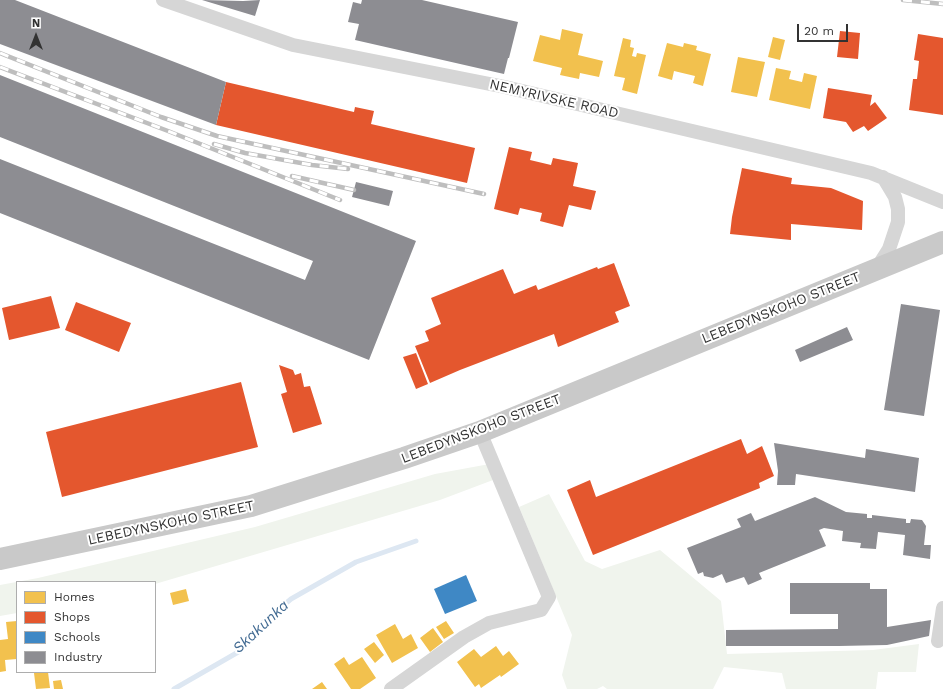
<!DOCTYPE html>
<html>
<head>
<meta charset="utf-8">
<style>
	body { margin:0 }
	#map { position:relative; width:943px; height:689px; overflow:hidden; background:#fff; font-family:"Work Sans",sans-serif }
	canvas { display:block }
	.legend { position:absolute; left:16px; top:581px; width:140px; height:92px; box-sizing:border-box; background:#fff; border:1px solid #adadad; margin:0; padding:5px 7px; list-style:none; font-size:12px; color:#323232 }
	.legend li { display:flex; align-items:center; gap:8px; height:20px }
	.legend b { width:20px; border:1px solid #adadad }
	.north { position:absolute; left:16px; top:16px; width:40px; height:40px; -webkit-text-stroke:3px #fff; paint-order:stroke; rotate:0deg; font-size:11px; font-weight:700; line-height:16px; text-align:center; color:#323232 }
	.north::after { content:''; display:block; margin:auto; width:14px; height:18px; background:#323232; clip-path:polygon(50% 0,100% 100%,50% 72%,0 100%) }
	.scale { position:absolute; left:797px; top:24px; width:51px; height:18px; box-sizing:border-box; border:2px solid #323232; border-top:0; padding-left:5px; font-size:12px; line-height:14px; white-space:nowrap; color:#323232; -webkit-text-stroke:3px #fff; paint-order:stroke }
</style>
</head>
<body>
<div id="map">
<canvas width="943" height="689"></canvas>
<ul class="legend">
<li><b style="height:11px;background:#f2c14e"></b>Homes</li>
<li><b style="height:11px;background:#e4572e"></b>Shops</li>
<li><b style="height:11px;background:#3f88c5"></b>Schools</li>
<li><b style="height:11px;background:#8d8d92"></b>Industry</li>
</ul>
<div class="north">N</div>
<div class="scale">20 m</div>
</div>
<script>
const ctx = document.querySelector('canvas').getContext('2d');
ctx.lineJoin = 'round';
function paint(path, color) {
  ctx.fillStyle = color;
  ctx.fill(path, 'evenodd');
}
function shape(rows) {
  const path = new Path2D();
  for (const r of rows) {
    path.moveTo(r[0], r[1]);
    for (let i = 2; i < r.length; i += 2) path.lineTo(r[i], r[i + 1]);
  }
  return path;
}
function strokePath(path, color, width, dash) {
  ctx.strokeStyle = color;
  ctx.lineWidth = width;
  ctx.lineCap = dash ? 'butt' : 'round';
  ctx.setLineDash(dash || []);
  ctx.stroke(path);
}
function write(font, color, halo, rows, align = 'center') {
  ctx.font = font + ' "Work Sans",sans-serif';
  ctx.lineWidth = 4;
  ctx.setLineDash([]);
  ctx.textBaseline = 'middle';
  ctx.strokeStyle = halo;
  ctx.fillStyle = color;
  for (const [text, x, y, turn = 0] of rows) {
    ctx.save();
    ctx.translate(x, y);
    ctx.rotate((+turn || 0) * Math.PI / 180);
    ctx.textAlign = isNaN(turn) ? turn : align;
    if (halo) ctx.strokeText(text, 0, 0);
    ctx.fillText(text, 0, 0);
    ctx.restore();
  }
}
paint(shape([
	[495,463,501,477,440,500,155,584,155,582,17,582,17,613,0,616,0,585,38,578,255,527,435,474],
	[549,494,585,561,602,569,660,550,721,601,727,654,873,650,919,644,916,672,878,672,876,689,786,689,782,673,724,667,713,689,607,689,603,686,597,689,567,689,562,675,572,635,519,507]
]), '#f0f4ed');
paint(shape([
	[562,29,583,34,578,55,603,61,599,77,580,73,579,79,560,75,562,68,533,61,540,35,560,40],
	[773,37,785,40,780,60,768,57],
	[623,38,631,40,630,47,634,48,632,56,636,57,637,53,646,55,637,94,622,90,625,78,614,76],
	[667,43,683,47,684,43,697,46,696,50,711,54,703,86,693,83,695,76,674,71,672,80,658,76],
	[738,57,765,62,757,97,731,92],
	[776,68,791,71,789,79,802,82,804,73,817,76,810,109,769,100],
	[186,589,189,601,173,605,170,593],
	[17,621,17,659,5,660,6,671,0,672,0,640,8,639,6,622],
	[446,621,454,633,444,639,436,627],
	[395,624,403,639,411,634,418,648,392,663,376,635],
	[433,628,443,642,430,652,420,638],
	[374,642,384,655,375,663,364,649],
	[496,646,503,656,509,651,519,664,501,677,500,675,481,688,479,684,475,687,457,662,474,649,481,657],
	[344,657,349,665,362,657,376,678,360,689,351,689,334,664],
	[48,672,50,688,36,689,34,673],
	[61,680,63,689,54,689,53,681],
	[322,682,327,689,312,689]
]), '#f2c14e');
paint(shape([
	[840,31,860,33,858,59,837,57],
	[918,34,943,38,943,115,909,110,913,79,917,79,919,61,914,60],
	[226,82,354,112,355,107,374,111,371,124,475,148,467,183,216,125],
	[828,88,872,95,870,106,875,102,887,118,868,131,864,126,853,132,846,122,823,118],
	[509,147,532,152,530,160,551,165,553,158,578,163,573,186,596,191,591,210,569,205,563,227,540,221,542,213,520,208,518,215,494,209],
	[742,168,792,178,791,184,831,188,863,201,862,230,791,224,791,240,730,234,732,217],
	[614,263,630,306,615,312,619,322,558,347,554,334,460,370,430,383,415,346,429,341,425,331,441,324,431,298,503,269,514,294,536,285,538,290,597,267,598,269],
	[51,296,60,328,9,340,2,308],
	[76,302,131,323,119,352,65,330],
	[416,353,428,384,416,389,403,357],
	[279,365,293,370,295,375,301,373,304,387,310,386,322,424,293,433,281,394,287,392],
	[241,382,258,447,62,497,46,432],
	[741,439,747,454,762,446,774,476,759,483,760,488,593,555,567,490,590,480,596,497]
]), '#e4572e');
paint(shape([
	[466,575,477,601,445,614,434,589]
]), '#3f88c5');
paint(shape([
	[0,0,15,0,226,82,216,125,0,44],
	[202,0,243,1,260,0,255,16],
	[362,0,422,0,518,22,509,58,508,58,504,74,355,40,359,24,348,22,353,2,361,4],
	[0,75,416,241,369,360,0,213,0,159,305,280,313,261,0,137],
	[356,182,393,191,389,206,352,197],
	[901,304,940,310,924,416,884,410],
	[847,327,853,340,800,362,795,350],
	[774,443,865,458,866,449,919,458,915,492,796,474,795,485,777,485,778,471],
	[815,497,846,512,867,514,867,518,872,518,872,515,906,519,906,523,910,523,911,519,922,520,926,526,924,545,931,545,930,559,903,555,905,535,878,532,876,549,860,548,861,543,842,541,843,531,824,528,819,530,826,546,759,573,762,579,748,585,744,577,726,583,722,574,713,578,704,576,703,572,698,574,687,548,741,527,737,519,751,513,755,521],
	[790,583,870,583,870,589,887,589,887,627,931,620,929,636,887,645,839,646,726,646,726,630,838,629,838,614,790,614]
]), '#8d8d92');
strokePath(shape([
	[174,689,240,651,260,625,291,599,356,562,416,541]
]), '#dde7f2', 5);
strokePath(shape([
	[163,0,293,45,505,87,871,173,943,202],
	[877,268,889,249,898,222,898,209,895,197,883,177],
	[938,641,943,608],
	[391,689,464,637,489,623,541,610,549,597,480,432]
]), '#d6d6d6', 14);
strokePath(shape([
	[0,559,251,506,404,458,480,432,943,242]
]), '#c9c9c9', 22);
const rail = shape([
	[903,0,943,4],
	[0,53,161,117,217,136,484,194],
	[0,67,168,131,340,200],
	[214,144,245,153,312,165,348,169],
	[292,176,354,190]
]);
strokePath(rail, '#bebebe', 4.5);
strokePath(rail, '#fff', 3, [9]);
write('14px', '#323232', '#fff', [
	["NEMYRIVSKE ROAD",554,99,13],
	["LEBEDYNSKOHO STREET",781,308,-22],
	["LEBEDYNSKOHO STREET",481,429,-21],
	["LEBEDYNSKOHO STREET",171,523,-12]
]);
write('italic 15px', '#416a92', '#fff', [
	["Skakunka",261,627,-43]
]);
</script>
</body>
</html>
